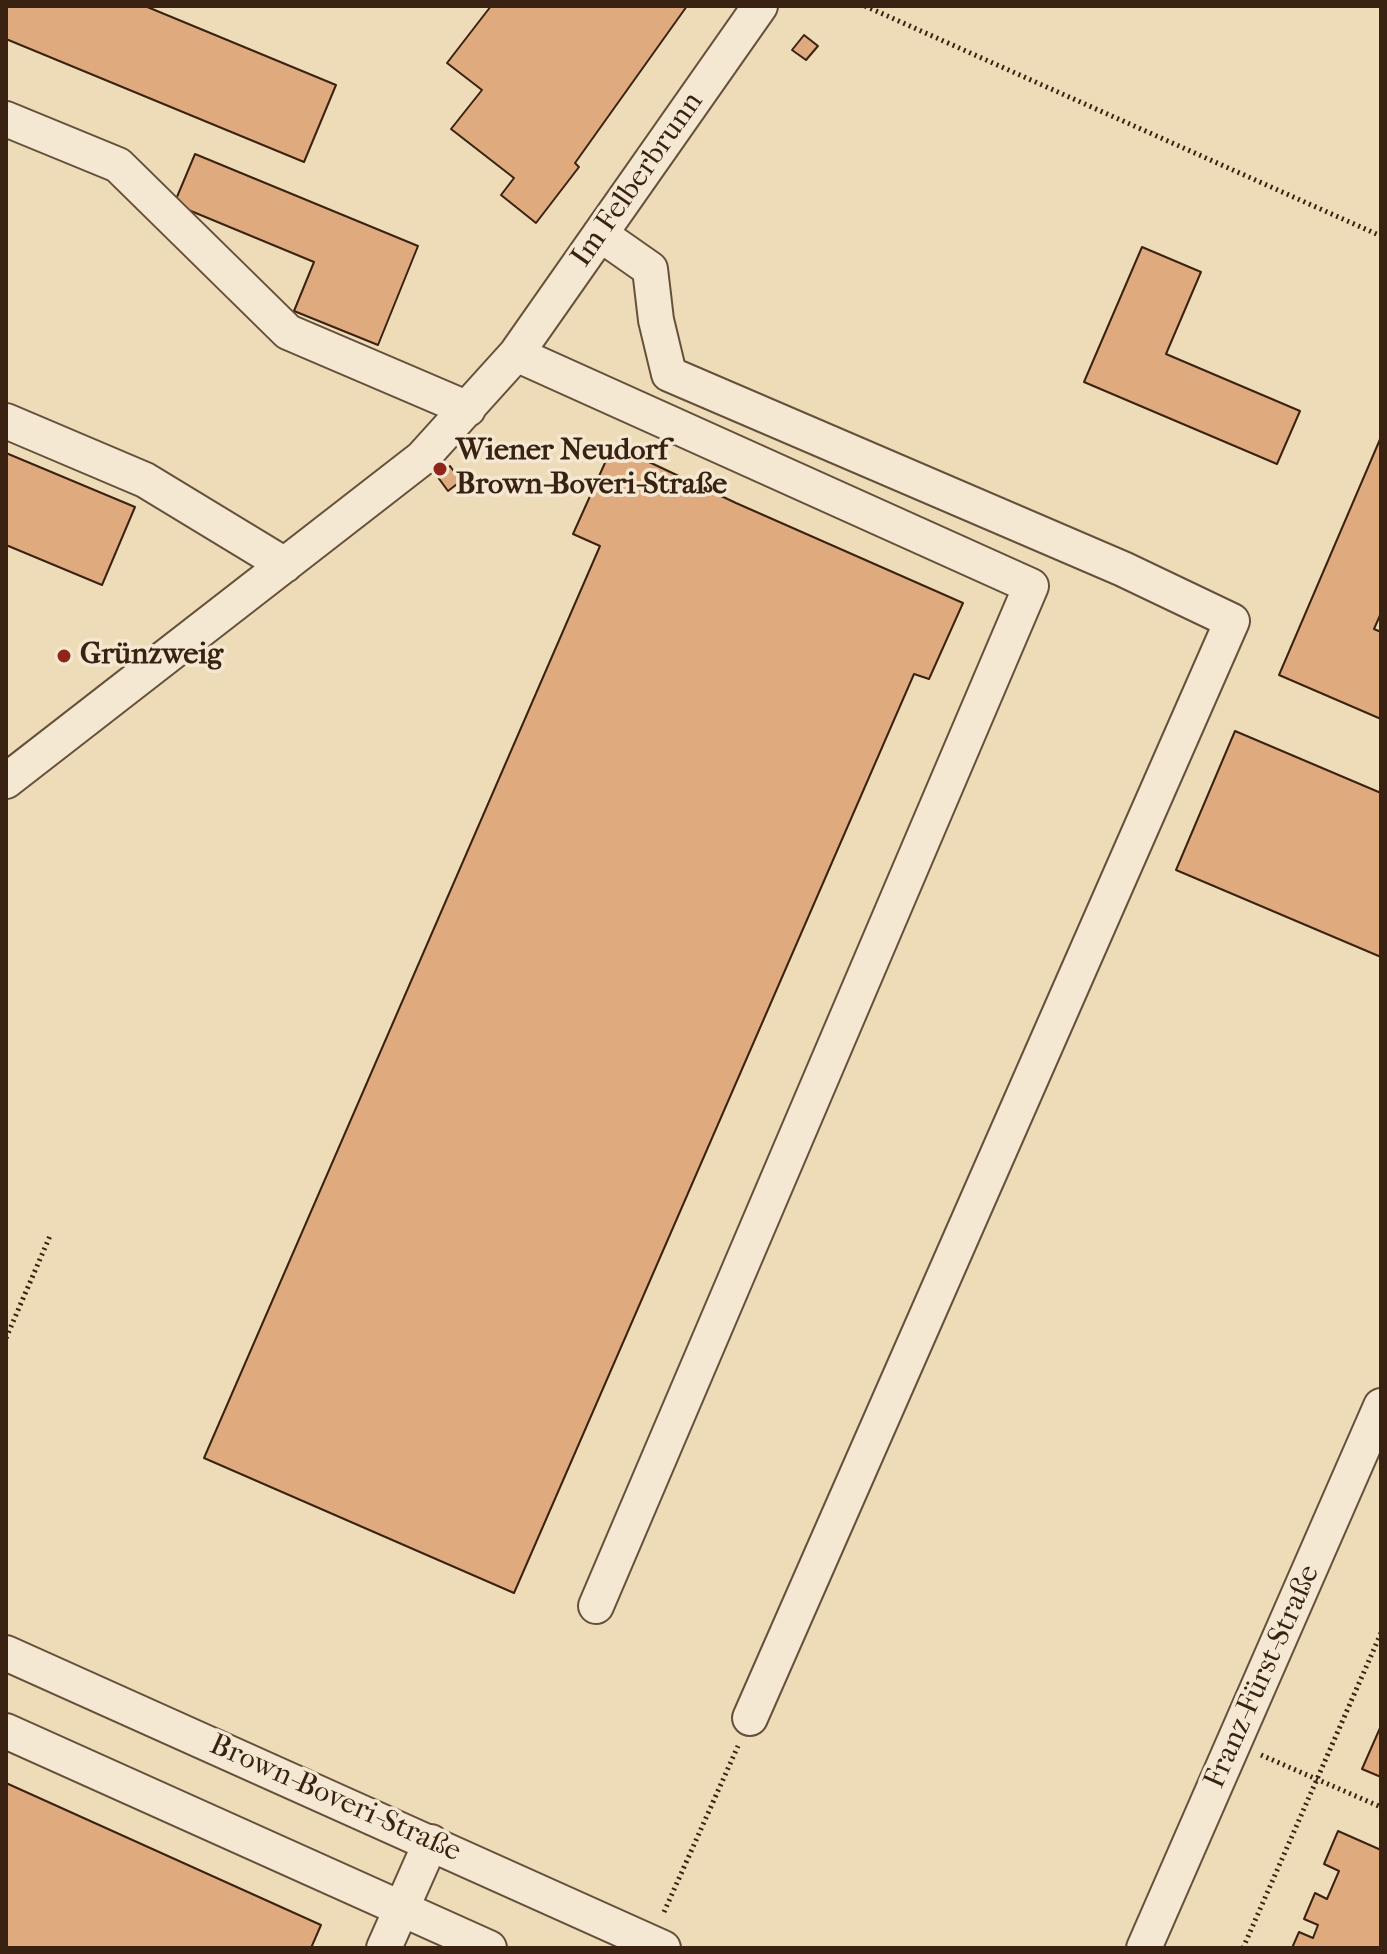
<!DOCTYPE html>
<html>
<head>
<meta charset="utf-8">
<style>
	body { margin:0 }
	#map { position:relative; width:1387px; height:1954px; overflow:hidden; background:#eedcb9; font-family:"IM FELL French Canon",serif }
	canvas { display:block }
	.frame { position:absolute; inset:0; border:8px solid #392211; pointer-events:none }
</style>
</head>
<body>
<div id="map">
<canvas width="1387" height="1954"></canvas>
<div class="frame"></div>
</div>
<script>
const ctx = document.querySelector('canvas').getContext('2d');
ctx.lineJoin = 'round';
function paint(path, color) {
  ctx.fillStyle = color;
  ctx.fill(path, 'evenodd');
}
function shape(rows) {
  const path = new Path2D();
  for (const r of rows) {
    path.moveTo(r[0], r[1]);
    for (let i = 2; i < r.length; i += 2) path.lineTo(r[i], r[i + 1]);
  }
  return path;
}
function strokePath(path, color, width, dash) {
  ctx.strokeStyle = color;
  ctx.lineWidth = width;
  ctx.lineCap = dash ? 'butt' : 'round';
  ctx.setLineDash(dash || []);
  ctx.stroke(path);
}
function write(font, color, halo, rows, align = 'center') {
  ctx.font = font + ' "IM FELL French Canon",serif';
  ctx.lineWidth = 7;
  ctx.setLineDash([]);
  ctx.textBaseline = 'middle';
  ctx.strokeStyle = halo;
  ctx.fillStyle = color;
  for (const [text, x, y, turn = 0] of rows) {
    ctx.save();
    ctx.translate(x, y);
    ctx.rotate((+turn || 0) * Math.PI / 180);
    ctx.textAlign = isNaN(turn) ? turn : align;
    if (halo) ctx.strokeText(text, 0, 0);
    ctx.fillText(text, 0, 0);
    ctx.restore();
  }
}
const building = shape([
	[6,6,145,6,336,85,304,162,6,39,6,6],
	[491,6,687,6,575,163,579,167,536,223,501,195,514,178,451,129,482,90,447,63,491,6],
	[804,35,818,46,806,60,792,50,804,35],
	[195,154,418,246,378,345,294,311,314,262,174,204,195,154],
	[1142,247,1201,272,1166,354,1300,411,1277,464,1084,382,1142,247],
	[1381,437,1381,613,1374,629,1381,632,1381,719,1279,675,1381,437],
	[613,445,736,503,963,603,929,679,914,674,514,1593,204,1458,600,546,573,534,613,445],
	[6,453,135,507,102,585,6,545,6,453],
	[450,466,461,481,448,491,437,476,450,466],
	[1235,731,1381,793,1381,957,1176,870,1235,731],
	[1380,1728,1381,1728,1381,1777,1362,1769,1380,1728],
	[6,1783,321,1925,311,1948,6,1948,6,1783],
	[1338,1831,1381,1850,1381,1948,1292,1948,1299,1932,1313,1938,1318,1925,1304,1919,1315,1893,1327,1899,1339,1871,1324,1864,1338,1831]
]);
paint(building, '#e0aa7f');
strokePath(building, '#392211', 2);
const minor = shape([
	[6,119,118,165,288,332,468,409],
	[600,234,650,269,656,320,669,374,1123,569,1232,621,750,1718],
	[516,354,1031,586,596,1606],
	[6,421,145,480,285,565],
	[6,781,422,458,516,354,760,6],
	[6,1653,663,1948],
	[6,1731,489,1948],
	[384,1948,431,1842],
	[1144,1948,1381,1406]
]);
strokePath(minor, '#66503b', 38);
strokePath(shape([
	[865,6,1381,236],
	[6,1338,50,1236],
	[1261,1755,1381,1807],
	[664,1912,738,1746],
	[1243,1948,1381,1633]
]), '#392211', 5, [2, 4]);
strokePath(minor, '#f4e8d2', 34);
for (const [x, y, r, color] of [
	[440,469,8,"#8f2418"],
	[64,656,8,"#8f2418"]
]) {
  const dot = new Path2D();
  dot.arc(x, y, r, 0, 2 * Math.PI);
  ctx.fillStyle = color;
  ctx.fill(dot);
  strokePath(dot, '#f4e8d2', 3);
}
write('30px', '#392211', '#f4e8d2', [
	["Im Felberbrunn",638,180,-55],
	["Franz-Fürst-Straße",1263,1677,-66],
	["Brown-Boveri-Straße",335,1799,24]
]);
write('bold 30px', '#392211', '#f4e8d2', [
	["Wiener Neudorf",456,452],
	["Brown-Boveri-Straße",456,486],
	["Grünzweig",80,656]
], 'left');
</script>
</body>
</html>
